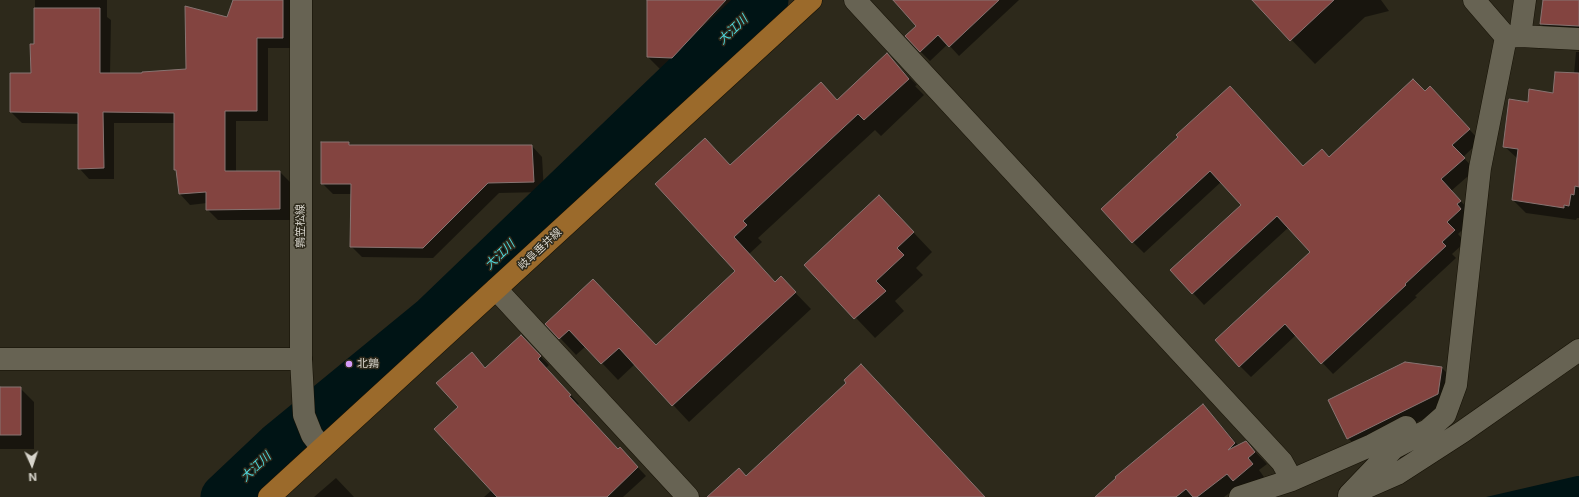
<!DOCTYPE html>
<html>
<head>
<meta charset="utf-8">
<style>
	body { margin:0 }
	#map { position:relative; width:1579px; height:497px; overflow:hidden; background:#2d291b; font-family:Inter,sans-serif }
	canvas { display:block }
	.north { position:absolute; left:12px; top:445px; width:40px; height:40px; -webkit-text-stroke:3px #2d291b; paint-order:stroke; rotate:177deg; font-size:11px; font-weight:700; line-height:16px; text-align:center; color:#d7d4cb }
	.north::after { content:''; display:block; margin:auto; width:14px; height:18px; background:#d7d4cb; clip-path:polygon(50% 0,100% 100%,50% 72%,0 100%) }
</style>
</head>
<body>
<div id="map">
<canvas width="1579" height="497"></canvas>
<div class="north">N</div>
</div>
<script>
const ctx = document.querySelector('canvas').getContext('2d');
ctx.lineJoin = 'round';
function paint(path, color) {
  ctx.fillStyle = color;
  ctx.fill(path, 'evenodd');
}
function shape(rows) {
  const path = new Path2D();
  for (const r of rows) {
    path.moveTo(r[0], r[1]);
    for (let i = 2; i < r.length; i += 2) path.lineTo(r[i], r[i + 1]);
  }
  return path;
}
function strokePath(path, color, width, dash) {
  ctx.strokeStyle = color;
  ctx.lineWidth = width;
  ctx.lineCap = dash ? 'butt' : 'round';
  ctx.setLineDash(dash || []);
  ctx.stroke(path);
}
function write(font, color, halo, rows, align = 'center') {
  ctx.font = font + ' Inter,"Noto Sans JP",sans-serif';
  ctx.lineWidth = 3;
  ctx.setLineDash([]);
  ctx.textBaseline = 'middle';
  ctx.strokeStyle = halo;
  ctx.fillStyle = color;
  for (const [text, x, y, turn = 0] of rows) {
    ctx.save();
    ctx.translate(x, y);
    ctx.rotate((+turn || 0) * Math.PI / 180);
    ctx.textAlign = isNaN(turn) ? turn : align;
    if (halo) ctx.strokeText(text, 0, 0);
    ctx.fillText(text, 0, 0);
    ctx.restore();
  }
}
paint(shape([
	[1577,476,1579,476,1579,497,1486,497]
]), '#001415');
paint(shape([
	[35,0,107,0,107,17,111,20,110,74,143,74,187,70,227,18,234,0,294,0,294,48,268,48,268,121,236,121,236,172,280,172,291,183,291,220,218,220,207,209,207,203,190,205,180,194,177,172,175,170,175,123,114,123,114,179,89,179,79,168,79,124,22,123,11,112,32,74,35,45],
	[648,0,738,0,738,14,685,71,661,70,648,57],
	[894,0,1019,0,959,56,948,44,930,61,920,51,918,26],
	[1253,0,1381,0,1389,11,1365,17,1315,64],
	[1544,0,1579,0,1579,38,1553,37,1541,24],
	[1576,52,1579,52,1579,218,1577,218,1576,220,1526,213,1513,200,1518,159,1504,146,1528,103,1554,94,1574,74],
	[887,55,917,85,915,86,924,95,881,136,875,130,758,238,762,242,749,254,776,283,781,278,811,309,689,422,635,364,618,380,586,346,576,355,547,324,656,346,737,271,657,184,730,166,821,83,838,101],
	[1425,92,1441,99,1480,141,1463,157,1475,170,1451,191,1471,212,1471,221,1458,234,1465,242,1452,254,1456,258,1415,296,1417,297,1333,374,1296,335,1251,377,1240,366,1312,252,1289,227,1204,305,1172,270,1242,205,1221,182,1144,253,1133,242,1180,137,1303,167,1329,158],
	[349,143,352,146,532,146,542,157,544,192,499,193,433,258,362,257,351,246,352,194,333,194,322,183],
	[879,196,932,252,916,268,923,275,895,301,904,311,875,338,806,265],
	[521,336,549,365,546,368,579,404,577,405,619,450,628,457,646,476,623,497,484,497,492,490,460,407,472,354,486,368],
	[1405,363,1442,368,1454,380,1450,406,1360,450,1348,438],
	[0,388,20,388,34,402,34,449,0,449],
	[1203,405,1239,446,1246,442,1267,464,1259,470,1264,477,1246,492,1239,486,1224,497,1097,497],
	[336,478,354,497,314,497]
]), '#0007');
strokePath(shape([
	[224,497,278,446,433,319,765,0]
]), '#001415', 47);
const building = shape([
	[233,0,283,0,283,38,257,38,257,111,225,111,225,171,280,171,280,209,206,210,206,192,179,194,176,170,174,170,174,113,103,112,104,168,78,169,78,113,10,112,10,73,31,73,30,44,34,44,34,8,100,8,100,73,142,73,142,72,186,69,185,6,227,17,233,0],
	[647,0,726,0,672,58,647,57,647,0],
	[893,0,999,0,949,47,938,35,920,52,905,36,916,26,893,0],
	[1252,0,1334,0,1290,41,1252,0],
	[1543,0,1579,0,1579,26,1540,24,1543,0],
	[887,53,909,79,864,120,858,114,743,221,747,225,734,237,775,282,781,276,796,292,672,406,619,348,601,364,569,330,559,339,545,324,593,279,656,345,735,271,655,184,705,138,730,165,821,82,837,100,887,53],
	[1555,72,1579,73,1579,187,1575,186,1574,195,1571,194,1569,206,1564,205,1564,208,1512,200,1518,149,1503,147,1509,99,1528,102,1529,89,1553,93,1555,72],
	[1413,79,1425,91,1430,86,1470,129,1452,145,1465,158,1441,179,1461,201,1457,204,1461,209,1447,222,1455,230,1442,242,1446,246,1405,284,1406,285,1321,364,1285,324,1239,367,1215,340,1310,252,1277,216,1192,294,1170,270,1241,205,1210,171,1132,243,1101,209,1178,137,1176,135,1230,86,1303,166,1322,149,1329,157,1413,79],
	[321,142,349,142,349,145,532,145,534,182,488,183,423,248,350,247,351,184,321,184,321,142],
	[879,195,914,232,897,248,904,255,876,281,886,291,854,319,804,265,879,195],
	[521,335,541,356,538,359,571,395,569,396,618,449,620,447,638,467,607,497,497,497,434,429,458,407,436,383,472,352,485,368,521,335],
	[1405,362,1442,367,1438,394,1347,439,1328,400,1405,362],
	[861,364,985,497,707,497,739,468,746,476,846,383,844,380,861,364],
	[0,387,21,387,21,435,0,435,0,387],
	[1203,404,1235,443,1228,450,1246,441,1255,452,1248,458,1253,464,1233,481,1227,474,1197,497,1193,497,1186,489,1176,497,1095,497,1116,478,1115,477,1203,404]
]);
paint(building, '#834440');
strokePath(building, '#887472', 1);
const street = shape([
	[855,0,1282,462,1292,480],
	[1474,0,1506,37],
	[1520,36,1525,0],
	[1506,37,1520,36,1579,39],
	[496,289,688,497],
	[0,359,301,359],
	[1358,491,1397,474,1462,432,1579,350],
	[1349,495,1394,448,1428,430,1445,415,1456,385,1480,168,1506,37],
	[1240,497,1292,480,1372,445,1406,427]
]);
const secondary = shape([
	[301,0,301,359,304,415,312,435,322,448]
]);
const primary = shape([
	[269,497,811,0]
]);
strokePath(street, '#151105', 23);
strokePath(secondary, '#151105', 23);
strokePath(primary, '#151105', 23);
strokePath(street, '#676353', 22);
strokePath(secondary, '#676353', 22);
strokePath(primary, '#9b6a2b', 22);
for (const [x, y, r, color] of [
	[349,364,4,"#d69bfa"]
]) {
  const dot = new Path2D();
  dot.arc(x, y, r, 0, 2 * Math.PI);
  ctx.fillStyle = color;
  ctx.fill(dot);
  strokePath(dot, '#2d291b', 1.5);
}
write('11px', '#d7d4cb', '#2d291b', [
	["鶉笠松線",301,226,-90],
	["岐阜垂井線",540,249,-43]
]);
write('11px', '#d7d4cb', '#2d291b', [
	["北鶉",357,364]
], 'left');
write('italic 12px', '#4ed9dd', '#2d291b', [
	["大江川",733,30,-44],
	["大江川",500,255,-44],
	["大江川",256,467,-43]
]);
</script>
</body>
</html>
